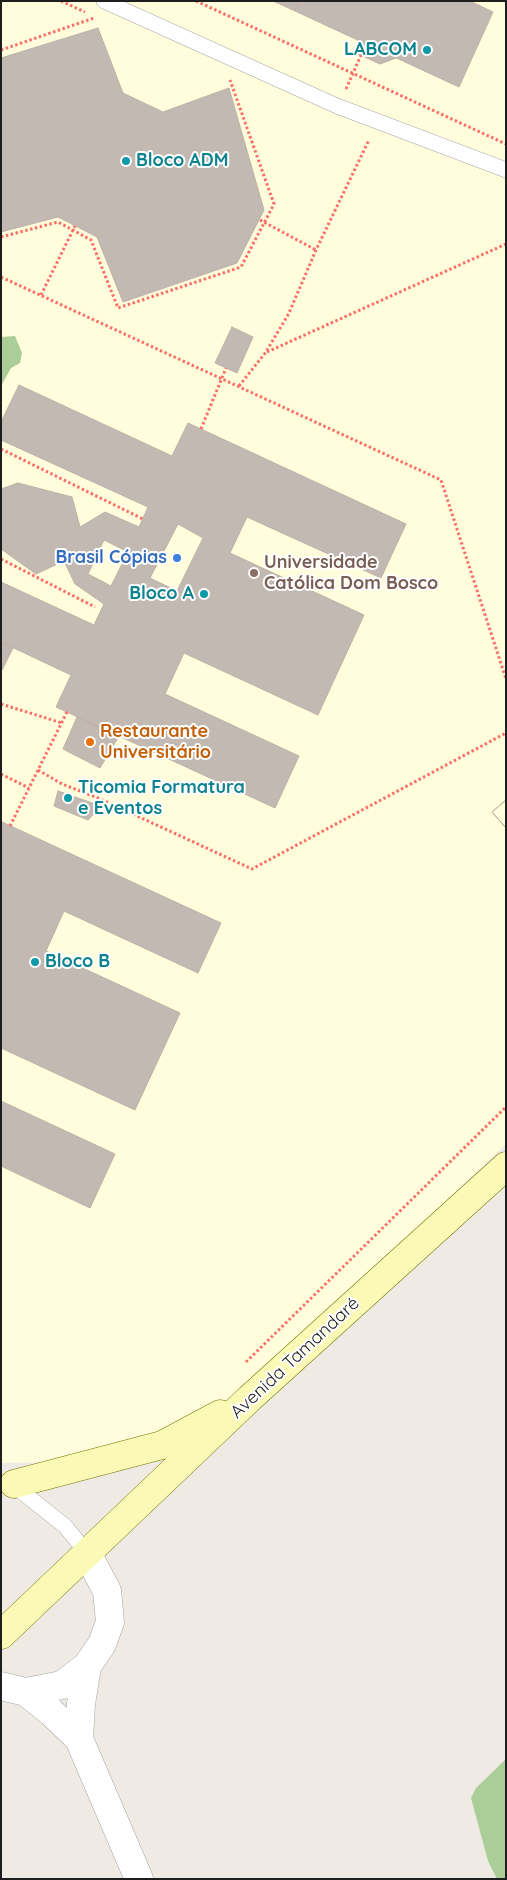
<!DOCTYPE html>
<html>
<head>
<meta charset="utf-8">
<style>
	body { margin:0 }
	#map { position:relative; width:507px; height:1880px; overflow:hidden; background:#efeae3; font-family:Quicksand,sans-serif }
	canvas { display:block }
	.frame { position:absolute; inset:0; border:2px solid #1e1e1e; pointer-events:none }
</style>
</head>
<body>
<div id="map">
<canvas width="507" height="1880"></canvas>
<div class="frame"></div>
</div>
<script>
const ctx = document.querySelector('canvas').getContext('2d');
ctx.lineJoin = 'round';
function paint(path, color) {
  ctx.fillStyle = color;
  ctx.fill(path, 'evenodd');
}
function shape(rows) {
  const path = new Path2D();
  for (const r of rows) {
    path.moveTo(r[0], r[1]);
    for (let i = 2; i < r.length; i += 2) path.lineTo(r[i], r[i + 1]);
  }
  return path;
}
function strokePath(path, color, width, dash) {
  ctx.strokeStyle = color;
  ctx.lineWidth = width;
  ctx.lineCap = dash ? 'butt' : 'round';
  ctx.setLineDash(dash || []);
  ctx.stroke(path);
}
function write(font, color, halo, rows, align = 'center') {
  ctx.font = font + ' Quicksand,sans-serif';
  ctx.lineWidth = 4;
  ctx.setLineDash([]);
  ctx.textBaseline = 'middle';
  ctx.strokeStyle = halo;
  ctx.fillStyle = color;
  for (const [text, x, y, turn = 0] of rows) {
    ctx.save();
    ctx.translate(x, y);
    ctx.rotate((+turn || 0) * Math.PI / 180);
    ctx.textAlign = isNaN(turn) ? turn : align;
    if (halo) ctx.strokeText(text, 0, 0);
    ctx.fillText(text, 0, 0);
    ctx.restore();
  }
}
paint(shape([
	[1,1,506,1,506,1144,245,1391,164,1431,57,1462,1,1463]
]), '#fffddc');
paint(shape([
	[15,336,22,353,20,363,11,368,1,386,1,337],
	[506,1759,506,1879,497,1879,488,1861,471,1798,476,1788]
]), '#abce98');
const building = shape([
	[273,1,299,1,295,11,273,1],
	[299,1,470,1,493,12,459,87,295,11,299,1],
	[98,28,123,93,163,112,229,88,264,210,237,263,123,302,97,237,58,217,1,232,1,58,98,28],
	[361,42,396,58,380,64,356,53,361,42],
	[232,327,253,337,237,373,215,363,232,327],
	[19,385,172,456,188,423,406,524,381,578,247,517,230,553,364,615,318,715,184,653,165,694,299,756,275,808,56,707,71,675,1,642,1,582,94,625,104,604,75,584,64,561,36,574,1,549,1,489,18,483,72,497,80,527,105,512,139,527,148,507,1,440,1,422,19,385],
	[178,524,203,538,177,591,150,578,178,524],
	[104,540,128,552,111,586,88,574,104,540],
	[1,642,13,648,1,672,1,642],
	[77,717,119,736,100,768,63,749,77,717],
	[58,791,101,806,88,820,54,806,58,791],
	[506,800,506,828,492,812,506,800],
	[506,800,506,828,492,812,506,800],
	[2,822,221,923,198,973,64,911,46,951,180,1013,135,1110,1,1048,2,822],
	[1,1101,115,1154,90,1208,1,1166,1,1101]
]);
paint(building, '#c3b9b3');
strokePath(building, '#c0b0a6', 1);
const service = shape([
	[104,1,337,106,506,170],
	[12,1484,65,1526,87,1553]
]);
const minor = shape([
	[1,1686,26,1692,62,1685,87,1666,102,1644,110,1622,107,1591,87,1553],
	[26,1692,51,1712,79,1739,139,1879],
	[79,1739,81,1704,87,1666]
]);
const secondary = shape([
	[14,1484,162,1445,220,1414],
	[1,1635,250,1398,506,1166]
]);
strokePath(service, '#a5a5a5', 16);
strokePath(minor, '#a5a5a5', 29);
strokePath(secondary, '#707504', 29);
strokePath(shape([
	[61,1,85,12],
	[196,1,506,144],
	[1,50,94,18],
	[346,89,361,55],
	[260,220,316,250],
	[1,237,58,222,91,240,118,308,241,267,274,204,230,80],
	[1,277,441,480,506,679],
	[41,295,75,226],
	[267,352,506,244],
	[239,386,266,352,289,313,316,250,369,140],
	[201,429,226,368],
	[1,449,143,519],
	[1,559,95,607],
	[1,704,62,723],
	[38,770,62,784,98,798,252,869,506,733],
	[1,774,29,788],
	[10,826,67,712],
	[246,1362,506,1107]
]), '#fa6f69', 3, [2.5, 2.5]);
strokePath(service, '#fff', 15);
strokePath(minor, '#fff', 28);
strokePath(secondary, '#faf9b6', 28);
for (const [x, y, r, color] of [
	[427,50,5,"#0f9aa8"],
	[126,161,5,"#0f9aa8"],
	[177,558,5,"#3f7fe0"],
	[254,573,5,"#8d6e63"],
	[204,594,5,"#0f9aa8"],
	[90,742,5,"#e8710a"],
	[68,798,5,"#0f9aa8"],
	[35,962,5,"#0f9aa8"]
]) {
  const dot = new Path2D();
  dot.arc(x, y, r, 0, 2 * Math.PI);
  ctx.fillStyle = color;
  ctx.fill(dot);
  strokePath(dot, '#fff', 2);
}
write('bold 18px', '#0d838f', '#fff', [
	["LABCOM",417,50,"right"],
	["Bloco ADM",136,161],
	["Bloco A",194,594,"right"],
	["Ticomia Formatura",78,788],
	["e Eventos",78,809],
	["Bloco B",45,962]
], 'left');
write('bold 18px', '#366cbe', '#fff', [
	["Brasil Cópias",167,558]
], 'right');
write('bold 18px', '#785e54', '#fff', [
	["Universidade",264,563],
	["Católica Dom Bosco",264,584]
], 'left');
write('bold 18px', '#c56008', '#fff', [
	["Restaurante",100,732],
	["Universitário",100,753]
], 'left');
write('18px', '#1e1e1e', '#fff', [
	["Avenida Tamandaré",295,1358,-43]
]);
</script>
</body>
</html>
